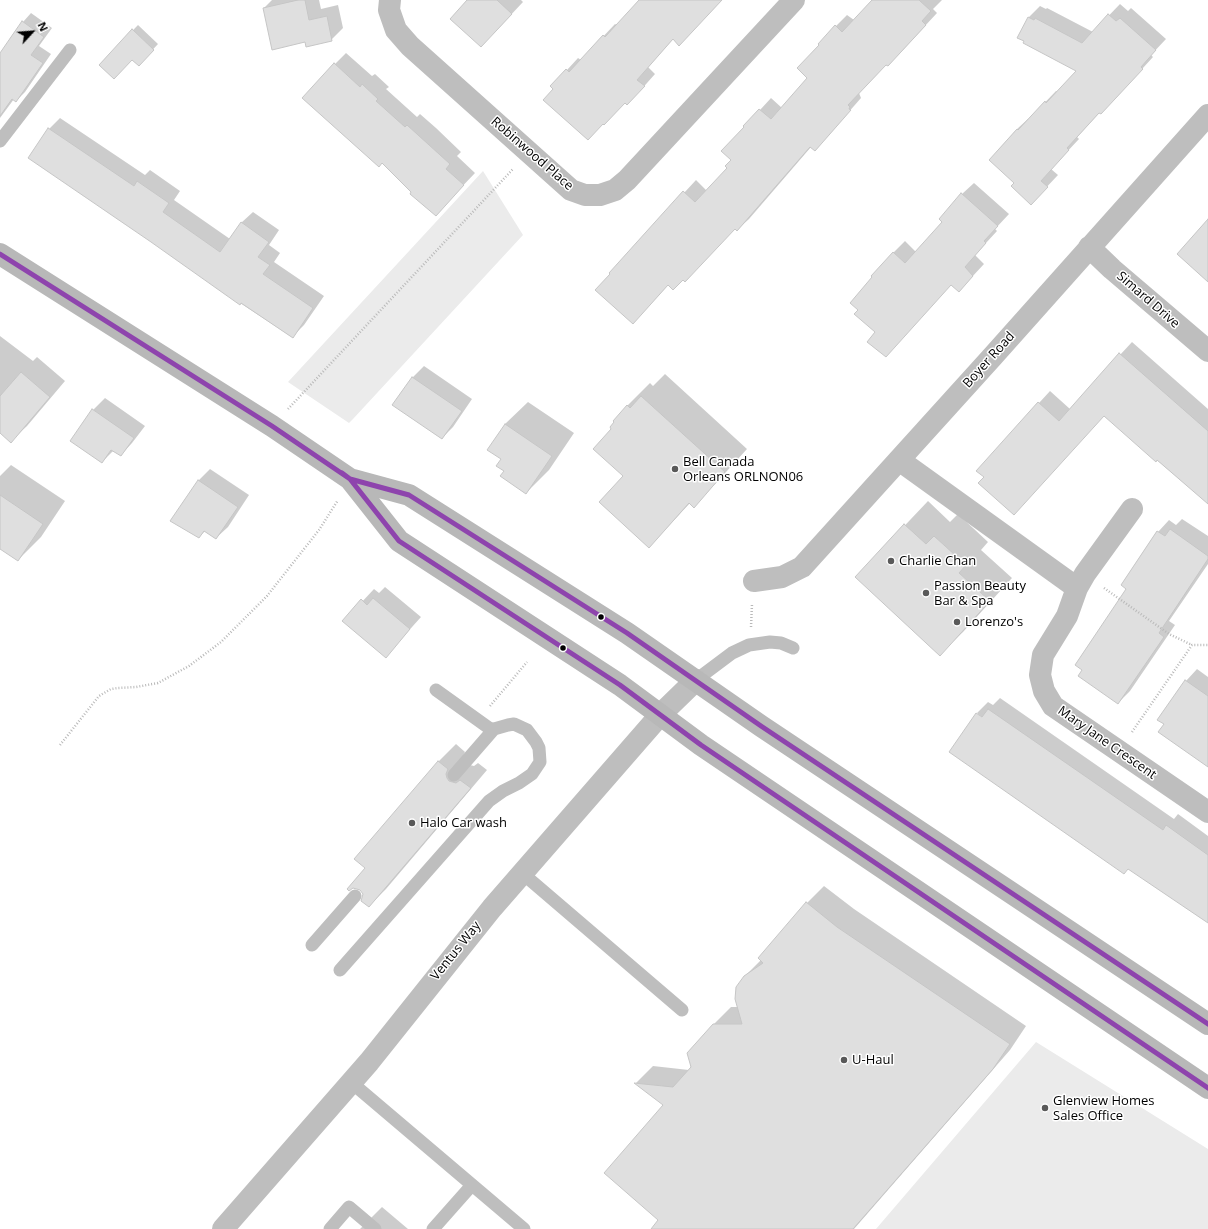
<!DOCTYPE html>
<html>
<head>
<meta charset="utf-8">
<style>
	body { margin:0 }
	#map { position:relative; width:1208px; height:1229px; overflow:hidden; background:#fff; font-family:"Open Sans",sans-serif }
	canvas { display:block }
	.north { position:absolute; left:12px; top:12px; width:40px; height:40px; -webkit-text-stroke:3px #fff; paint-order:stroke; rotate:64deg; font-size:11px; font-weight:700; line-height:16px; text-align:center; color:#000 }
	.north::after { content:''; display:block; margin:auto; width:14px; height:18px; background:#000; clip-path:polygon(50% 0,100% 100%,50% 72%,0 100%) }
</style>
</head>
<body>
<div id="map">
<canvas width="1208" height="1229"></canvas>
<div class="north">N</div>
</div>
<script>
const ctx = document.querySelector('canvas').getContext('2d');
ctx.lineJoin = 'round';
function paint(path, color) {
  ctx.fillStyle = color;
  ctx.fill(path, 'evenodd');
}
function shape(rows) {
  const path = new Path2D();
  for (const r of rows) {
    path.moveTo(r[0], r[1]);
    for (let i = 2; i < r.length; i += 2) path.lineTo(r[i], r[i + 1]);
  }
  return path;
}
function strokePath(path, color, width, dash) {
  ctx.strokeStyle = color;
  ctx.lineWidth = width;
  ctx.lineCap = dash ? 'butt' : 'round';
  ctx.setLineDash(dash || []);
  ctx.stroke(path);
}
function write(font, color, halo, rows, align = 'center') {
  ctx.font = font + ' "Open Sans",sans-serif';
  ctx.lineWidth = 3;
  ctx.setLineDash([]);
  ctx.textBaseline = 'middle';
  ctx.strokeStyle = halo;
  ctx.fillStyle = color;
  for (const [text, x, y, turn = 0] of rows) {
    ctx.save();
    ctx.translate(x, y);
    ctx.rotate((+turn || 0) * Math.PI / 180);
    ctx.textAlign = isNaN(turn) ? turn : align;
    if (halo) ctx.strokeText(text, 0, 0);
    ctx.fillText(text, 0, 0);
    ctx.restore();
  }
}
paint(shape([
	[483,171,523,235,353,419,349,423,288,382],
	[1036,1042,1208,1149,1208,1229,876,1229]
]), '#ebebeb');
paint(shape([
	[272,0,319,0,321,9,338,5,343,28,331,40,306,41,264,8],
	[467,0,521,0,523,2,493,34],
	[640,0,721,0,673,39,648,67,655,74,639,92,555,89,567,70,578,58,581,60,615,24,617,25],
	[873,0,942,0,933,9,937,13,899,54,886,64,859,93,861,98,826,138,811,147,749,219,737,230,735,228,683,279,669,284,644,311,610,273,696,180,707,191,729,168,745,127,760,110,771,98,782,108,809,78,836,26,847,15,854,20],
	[1120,4,1128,11,1131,8,1166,39,1151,55,1153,57,1112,102,1100,112,1077,137,1079,139,1051,169,1058,175,1042,192,1015,183,990,160,1017,129,1028,119,1029,119,1056,91,1058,92,1078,71,1019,37,1029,17,1040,6,1046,9,1047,8,1093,32],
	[31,13,52,28,39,46,51,54,25,92,16,101,14,99,0,118,0,54,23,22],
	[138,25,158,44,144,59,133,59,100,64],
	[346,53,372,76,375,74,389,87,386,89,417,117,420,114,436,128,461,152,457,156,475,173,436,214,412,191,335,64],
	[60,118,145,175,150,170,180,191,174,200,230,239,241,223,253,212,279,230,269,245,280,253,274,262,324,296,304,325,292,337,228,295,49,129],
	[974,183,1009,214,995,229,997,231,975,255,984,264,959,291,951,284,877,332,893,253,905,241,916,252,944,221,962,194],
	[0,336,33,361,37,357,65,381,27,426,11,441,0,432],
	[1132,342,1208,409,1208,503,1104,415,985,477,1039,403,1050,391,1070,409],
	[424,366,472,399,453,427,442,438,412,378],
	[665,374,747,449,716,483,694,506,690,503,649,547,624,476,612,429,627,406,650,383,653,386],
	[105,398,145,426,132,443,121,455,114,450,102,462,71,441,93,410],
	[528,402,574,433,549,470,526,493,505,471,502,459,505,424],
	[11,465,65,501,41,537,18,560,0,548,0,476],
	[210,469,249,495,228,527,216,538,205,531,199,537,198,481],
	[928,501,950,522,958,514,988,542,981,550,1012,578,963,632,940,654,856,577],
	[1182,519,1208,536,1208,564,1169,621,1175,625,1130,691,1118,703,1128,589,1158,532,1169,520,1176,525],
	[385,587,421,617,386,656,344,621,374,589,379,593],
	[1197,669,1208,677,1208,767,1165,724,1158,719,1186,681],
	[1000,698,1174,819,1178,814,1208,836,1208,922,977,713,988,702,993,705],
	[456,744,465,752,463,756,466,764,474,766,478,763,487,770,386,889,369,906,366,868,356,859,439,761],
	[824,886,854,909,1026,1026,1010,1050,854,1229,652,1229,660,1220,664,1105,636,1083,653,1066,689,1070,714,1024,731,1007,738,1007,745,976,761,960,807,903],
	[382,1207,408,1229,360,1229]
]), '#0003');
const building = shape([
	[298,0,305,0,309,20,327,16,332,41,306,47,305,42,272,50,263,8,298,0],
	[467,0,497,0,512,14,481,47,450,19,467,0],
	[639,0,722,0,679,46,673,39,637,80,645,86,627,105,625,103,604,125,603,124,588,140,543,100,553,89,550,86,566,69,569,72,603,35,605,37,639,0],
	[872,0,919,0,931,11,922,21,926,25,888,66,886,65,848,105,850,107,849,109,851,110,815,151,810,147,737,231,735,229,685,282,683,280,673,290,668,285,633,324,595,290,610,274,609,273,683,191,695,202,727,168,725,166,731,160,721,151,744,127,743,126,759,109,771,119,807,78,797,68,819,45,818,44,835,25,842,32,872,0],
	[1108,14,1116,21,1120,18,1156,50,1141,67,1143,69,1101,114,1099,113,1067,148,1069,150,1041,181,1048,187,1031,205,1011,186,1014,183,989,160,1017,129,1018,130,1045,101,1046,103,1076,71,1023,43,1024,41,1017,38,1028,17,1034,20,1035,18,1082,43,1108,14],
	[22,21,44,37,31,55,43,63,16,102,12,99,0,116,0,53,22,21],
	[132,29,154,50,139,66,132,60,114,79,99,65,132,29],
	[334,63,360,87,362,84,378,99,376,101,405,127,407,125,450,164,446,169,464,185,436,216,410,194,411,192,382,163,379,167,302,98,334,63],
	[48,128,134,186,137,181,169,203,163,212,220,252,241,222,269,242,258,257,270,265,263,274,313,308,293,338,241,303,240,305,151,242,28,158,48,128],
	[961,193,998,226,984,241,986,243,965,267,973,276,959,292,951,285,886,357,867,342,875,332,854,314,858,310,850,303,872,277,871,276,893,252,905,263,942,222,939,219,961,193],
	[1208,219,1208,282,1177,254,1208,219],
	[1119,353,1208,431,1208,504,1157,460,1156,462,1104,416,1014,515,978,483,984,477,976,471,1038,402,1059,421,1119,353],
	[21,372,50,397,11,443,0,433,0,396,21,372],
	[412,377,462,411,442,439,392,405,412,377],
	[641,396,725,472,694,508,689,503,649,548,599,502,623,476,593,449,611,429,610,427,614,422,613,421,627,405,630,408,641,396],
	[92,409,134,438,121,456,111,450,102,463,70,441,92,409],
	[505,424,552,456,526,494,500,476,504,471,496,466,501,459,487,450,505,424],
	[198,480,238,507,216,539,204,531,199,538,170,521,198,480],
	[0,495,43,524,18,561,0,549,0,495],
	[904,524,926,544,934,536,966,565,959,573,990,601,940,656,855,577,904,524],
	[1170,529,1208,556,1208,559,1159,633,1164,637,1118,704,1078,676,1082,670,1075,665,1126,589,1121,585,1157,531,1165,536,1170,529],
	[373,598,410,629,386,658,342,621,361,599,367,605,373,598],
	[1185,680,1208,696,1208,767,1158,732,1164,724,1157,720,1185,680],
	[988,709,1163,830,1166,825,1208,855,1208,923,1128,869,1124,874,949,752,976,713,982,717,988,709],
	[438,761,448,769,446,774,447,778,449,781,456,783,460,780,471,788,369,907,361,901,363,894,360,890,353,888,349,891,347,889,365,868,354,859,438,761],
	[806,902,837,927,1010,1044,993,1069,853,1229,651,1229,658,1220,604,1173,663,1105,634,1083,673,1087,691,1067,687,1053,713,1024,742,1024,735,999,736,987,744,976,763,963,758,958,806,902]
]);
paint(building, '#dfdfdf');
strokePath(building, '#c6c6c6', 1);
strokePath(shape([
	[288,409,513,169],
	[1104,588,1169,634,1192,645],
	[751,627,752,604],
	[490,706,527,662],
	[1132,732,1192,645,1208,645],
	[60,745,99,696,104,693,111,689,118,688,136,687,158,683,189,666,221,642,267,596,319,530,338,500]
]), '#b9b9b9', 2.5, [1, 2]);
strokePath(shape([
	[0,141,70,50],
	[696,680,732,653,749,645,770,642,781,643,793,648],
	[454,775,494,729],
	[522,873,682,1010],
	[312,945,355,896],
	[340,970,489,801,503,791,519,783,532,774,540,762,539,748,536,742,527,730,514,724,508,725,494,729,489,728,436,690],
	[352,1083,524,1229],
	[330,1229,349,1207,375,1229],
	[433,1229,472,1185]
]), '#bebebe', 13);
strokePath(shape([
	[390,0,389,10,396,30,410,46,571,190,585,195,600,195,615,190,627,180,794,0],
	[1089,247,1112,269,1208,351],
	[899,460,1077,588],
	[1132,509,1085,574,1077,588,1067,616,1043,655,1040,675,1044,691,1053,706,1208,812],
	[754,581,782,577,802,567,993,356,1208,115],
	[223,1229,369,1062,492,908,661,714,696,680]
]), '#bebebe', 22);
strokePath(shape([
	[0,254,272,426,350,479,409,495,627,633,761,726,1208,1024],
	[350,479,399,541,620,685,701,745,1208,1088]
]), '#b8b8b8', 22);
strokePath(shape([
	[0,254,272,426,350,479,399,541,620,685,701,745,1208,1088],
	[342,473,350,479,409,495,627,633,761,726,1208,1024]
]), '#8e44ad', 5);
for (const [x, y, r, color] of [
	[675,469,4,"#595959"],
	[891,561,4,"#595959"],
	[926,593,4,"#595959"],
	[601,617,3.5,"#000"],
	[957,622,4,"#595959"],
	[563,648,3.5,"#000"],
	[412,823,4,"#595959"],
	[844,1060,4,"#595959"],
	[1045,1108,4,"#595959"]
]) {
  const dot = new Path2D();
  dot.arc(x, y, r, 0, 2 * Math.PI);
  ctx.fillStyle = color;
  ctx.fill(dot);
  strokePath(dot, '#fff', 1.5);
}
write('13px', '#000', '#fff', [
	["Robinwood Place",532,154,41],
	["Simard Drive",1148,300,41],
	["Boyer Road",989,360,-48],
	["Mary Jane Crescent",1107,743,35],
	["Ventus Way",456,951,-51]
]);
write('13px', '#000', '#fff', [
	["Bell Canada",683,462],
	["Orleans ORLNON06",683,477],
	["Charlie Chan",899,561],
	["Passion Beauty",934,586],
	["Bar & Spa",934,601],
	["Lorenzo's",965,622],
	["Halo Car wash",420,823],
	["U-Haul",852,1060],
	["Glenview Homes",1053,1101],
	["Sales Office",1053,1116]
], 'left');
</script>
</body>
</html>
